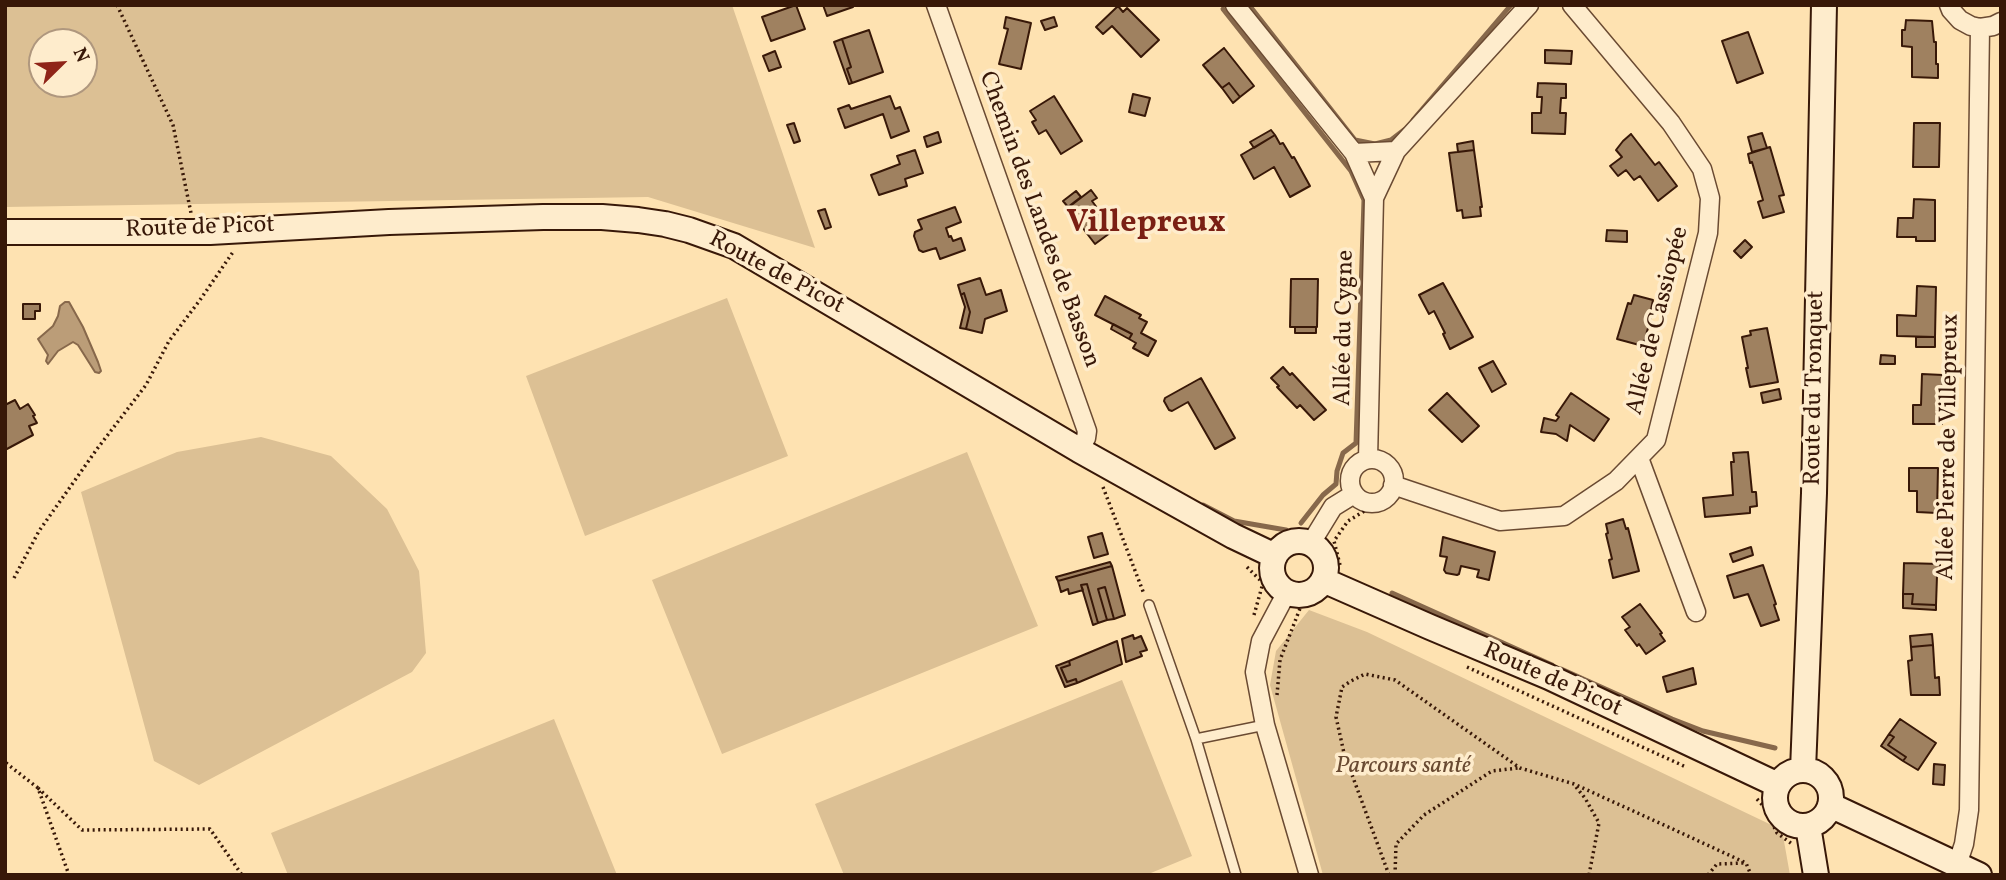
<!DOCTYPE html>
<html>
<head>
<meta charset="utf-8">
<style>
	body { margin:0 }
	#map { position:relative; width:2006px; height:880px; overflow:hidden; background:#fee2b1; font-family:Vollkorn,serif }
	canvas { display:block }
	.frame { position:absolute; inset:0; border:7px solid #381808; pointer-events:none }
	.north { position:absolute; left:28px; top:28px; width:70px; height:70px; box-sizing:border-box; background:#feeccc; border:2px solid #af977e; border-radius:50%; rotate:66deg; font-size:19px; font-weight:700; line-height:28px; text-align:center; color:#381808 }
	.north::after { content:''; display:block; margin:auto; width:24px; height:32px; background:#8f2418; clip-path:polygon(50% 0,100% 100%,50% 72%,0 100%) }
</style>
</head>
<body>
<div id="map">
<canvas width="2006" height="880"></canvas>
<div class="frame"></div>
<div class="north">N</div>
</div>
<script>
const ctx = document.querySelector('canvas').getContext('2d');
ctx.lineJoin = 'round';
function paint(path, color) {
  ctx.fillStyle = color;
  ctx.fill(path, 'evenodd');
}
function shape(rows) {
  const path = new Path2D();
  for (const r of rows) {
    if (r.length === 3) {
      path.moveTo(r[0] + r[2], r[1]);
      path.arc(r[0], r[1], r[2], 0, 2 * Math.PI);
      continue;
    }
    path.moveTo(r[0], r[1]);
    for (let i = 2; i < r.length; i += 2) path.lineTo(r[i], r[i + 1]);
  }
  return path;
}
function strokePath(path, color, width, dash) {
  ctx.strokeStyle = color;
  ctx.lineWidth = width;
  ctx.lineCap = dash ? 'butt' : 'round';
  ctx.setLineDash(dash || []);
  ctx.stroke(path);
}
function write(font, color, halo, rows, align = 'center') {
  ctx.font = font + ' Vollkorn,serif';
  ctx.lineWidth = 7;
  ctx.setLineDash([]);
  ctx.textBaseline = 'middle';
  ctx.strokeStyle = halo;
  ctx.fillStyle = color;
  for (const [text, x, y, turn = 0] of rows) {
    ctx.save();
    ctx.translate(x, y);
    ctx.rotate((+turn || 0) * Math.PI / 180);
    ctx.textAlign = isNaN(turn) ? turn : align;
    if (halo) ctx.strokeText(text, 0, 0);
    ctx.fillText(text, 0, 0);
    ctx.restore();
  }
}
paint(shape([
	[5,5,732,5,815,248,648,197,5,207],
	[42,42,84,42,84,84,42,84],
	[727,298,788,456,585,536,526,376],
	[261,437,331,456,387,509,419,571,426,653,412,672,199,785,154,761,81,492,177,452],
	[967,452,1038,626,722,754,652,580],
	[1309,610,1367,632,1782,830,1790,875,1323,875,1270,685,1276,651],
	[1122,680,1192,856,1146,875,844,875,815,804],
	[554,719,617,875,288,875,271,833]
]), '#dcc094');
const water = shape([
	[65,302,69,302,83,327,98,362,101,371,99,373,95,372,78,345,73,342,58,351,48,364,46,361,48,355,38,339,53,326,58,316,60,306,65,302]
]);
paint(water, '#bb9d78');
strokePath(water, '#87684b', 2);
strokePath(shape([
	[1249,5,1355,140,1375,144,1391,140,1404,130],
	[1223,9,1351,171,1364,200,1356,443,1343,453,1337,471,1336,484,1323,495,1301,523],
	[1413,120,1511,5],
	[1203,505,1234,521,1286,530],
	[1392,593,1552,665],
	[1561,669,1672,719,1703,731,1775,748]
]), '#87684b', 5);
const building = shape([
	[796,5,805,29,771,41,762,17,796,5],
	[823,5,852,5,853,7,827,16,823,5],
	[1118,6,1123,12,1127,8,1159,40,1141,57,1112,26,1103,34,1096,27,1118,6],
	[1006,17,1031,23,1021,69,999,64,1008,29,1004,28,1006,17],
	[1054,17,1057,26,1045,30,1041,21,1054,17],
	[1906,20,1932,21,1934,42,1936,42,1936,64,1938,64,1938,78,1912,77,1912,47,1902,46,1902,30,1905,30,1906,20],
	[869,30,883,72,852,83,847,69,851,67,842,39,869,30],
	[1748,32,1763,73,1737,83,1722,41,1748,32],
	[842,39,851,67,847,69,852,83,849,84,834,42,842,39],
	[1224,48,1254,86,1240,97,1229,83,1222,88,1203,65,1224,48],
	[1545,50,1572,51,1571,64,1545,63,1545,50],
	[775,51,781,67,769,71,763,56,775,51],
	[1229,83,1240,97,1233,103,1222,88,1229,83],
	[1538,83,1566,84,1566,98,1561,98,1560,113,1566,113,1565,134,1532,133,1532,113,1541,113,1542,97,1537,97,1538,83],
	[1133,94,1150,98,1145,116,1129,112,1133,94],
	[890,96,895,109,900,107,909,131,891,138,883,114,845,128,838,109,849,105,851,109,890,96],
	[1054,96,1082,141,1061,154,1046,130,1039,134,1032,122,1036,120,1030,111,1054,96],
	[794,123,800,141,794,143,787,125,794,123],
	[1914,123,1940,123,1939,167,1913,167,1914,123],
	[1271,130,1275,135,1254,148,1250,142,1271,130],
	[938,132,941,142,927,147,924,137,938,132],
	[1762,133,1767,148,1752,152,1748,137,1762,133],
	[1631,134,1655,165,1659,162,1677,186,1658,201,1640,176,1634,180,1626,170,1618,176,1610,166,1622,157,1616,150,1623,141,1631,134],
	[1275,135,1280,144,1283,143,1292,158,1294,157,1310,186,1290,197,1274,167,1254,179,1241,155,1275,135],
	[1473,141,1474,150,1458,152,1457,144,1473,141],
	[1770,147,1784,195,1779,196,1784,212,1763,218,1758,202,1763,200,1752,162,1750,163,1748,154,1770,147],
	[915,150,923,173,905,179,907,186,879,195,871,175,900,164,897,156,915,150],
	[1474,150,1482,207,1480,207,1481,216,1463,218,1462,210,1457,211,1449,153,1474,150],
	[1091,190,1097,198,1092,201,1103,216,1106,214,1110,219,1107,221,1114,230,1095,244,1072,214,1069,216,1065,210,1091,190],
	[1076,191,1081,197,1068,207,1063,201,1076,191],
	[1914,199,1935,200,1935,241,1916,241,1916,237,1897,237,1898,218,1913,218,1914,199],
	[955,207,961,222,946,228,949,237,951,236,953,241,961,238,965,250,940,259,936,248,923,252,919,250,914,236,915,232,922,229,918,220,955,207],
	[825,209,831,227,825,229,818,211,825,209],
	[1607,230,1627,231,1627,242,1606,241,1607,230],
	[1745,240,1752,247,1741,258,1734,251,1745,240],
	[980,278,986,295,1001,290,1007,311,985,319,982,333,966,329,970,312,964,293,961,295,958,285,980,278],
	[1291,279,1318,279,1317,327,1290,327,1291,279],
	[1443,283,1473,337,1450,349,1443,334,1445,333,1434,311,1429,314,1419,295,1443,283],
	[1917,286,1936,287,1935,337,1897,336,1897,315,1916,316,1917,286],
	[964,293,970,312,966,329,960,328,965,307,961,295,964,293],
	[1634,295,1653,300,1651,310,1653,310,1643,346,1617,339,1628,303,1631,304,1634,295],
	[1105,296,1141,315,1139,318,1147,322,1141,333,1156,341,1148,356,1133,348,1136,343,1129,339,1132,334,1095,315,1105,296],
	[23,304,40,304,40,311,35,311,35,319,23,319,23,304],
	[1113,324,1132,334,1129,339,1111,329,1113,324],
	[1295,327,1316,327,1316,333,1295,333,1295,327],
	[1767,328,1778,382,1750,387,1746,368,1748,368,1742,337,1751,335,1750,331,1767,328],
	[1916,337,1935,337,1935,347,1916,347,1916,337],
	[1881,355,1895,356,1895,364,1880,364,1881,355],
	[1493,361,1506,384,1492,392,1479,368,1493,361],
	[1283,367,1290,375,1292,373,1326,410,1314,420,1300,405,1297,408,1277,387,1279,386,1271,378,1283,367],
	[1922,374,1943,375,1942,424,1913,424,1913,405,1921,405,1922,374],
	[1201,378,1235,438,1215,449,1188,402,1172,411,1169,410,1164,401,1165,398,1201,378],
	[1779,389,1781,399,1763,403,1761,393,1779,389],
	[1447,393,1479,426,1462,442,1429,410,1447,393],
	[1571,393,1609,419,1594,441,1570,425,1567,441,1556,434,1541,432,1544,418,1556,421,1559,417,1556,415,1571,393],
	[15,400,20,409,28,404,35,415,33,416,37,423,29,426,33,435,5,450,5,405,15,400],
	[1748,452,1752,492,1756,492,1757,506,1750,507,1750,513,1705,517,1703,498,1733,495,1731,462,1734,462,1733,453,1748,452],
	[1909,468,1938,468,1937,513,1917,512,1917,491,1909,491,1909,468],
	[1623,519,1626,529,1628,528,1639,571,1613,578,1609,560,1612,559,1606,534,1608,533,1606,524,1623,519],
	[1102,533,1108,554,1094,558,1088,537,1102,533],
	[1443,537,1495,552,1489,580,1477,577,1479,570,1461,566,1459,574,1457,575,1446,573,1444,570,1447,557,1440,556,1443,537],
	[1751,547,1753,555,1733,562,1730,554,1751,547],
	[1110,562,1112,566,1058,581,1056,577,1110,562],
	[1904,563,1940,564,1940,576,1937,576,1936,605,1912,604,1913,594,1903,594,1904,563],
	[1763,565,1776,604,1774,605,1779,620,1761,626,1748,594,1734,598,1727,576,1763,565],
	[1112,566,1125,615,1114,619,1105,587,1098,589,1107,620,1098,623,1087,584,1081,585,1083,590,1069,594,1068,589,1061,592,1058,581,1112,566],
	[1087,584,1098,623,1093,625,1081,585,1087,584],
	[1105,587,1114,619,1107,620,1098,589,1105,587],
	[1903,594,1913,594,1912,604,1936,605,1936,610,1903,608,1903,594],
	[1640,604,1662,633,1660,634,1665,641,1646,654,1639,644,1637,646,1625,630,1630,627,1622,617,1640,604],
	[1932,634,1933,645,1911,647,1910,636,1932,634],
	[1133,635,1134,639,1141,636,1147,650,1140,652,1142,656,1126,662,1122,639,1133,635],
	[1117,641,1122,664,1077,683,1076,679,1067,682,1061,668,1070,665,1069,661,1117,641],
	[1933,645,1935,678,1939,677,1940,695,1911,695,1908,661,1912,660,1911,647,1933,645],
	[1069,661,1070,665,1061,668,1067,682,1076,679,1077,683,1065,687,1056,666,1069,661],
	[1693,668,1696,684,1667,692,1663,677,1693,668],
	[1900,719,1936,743,1918,770,1903,761,1906,757,1888,745,1894,737,1889,734,1900,719],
	[1889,734,1894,737,1888,745,1906,757,1903,761,1881,746,1889,734],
	[1934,764,1945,765,1944,785,1933,784,1934,764]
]);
paint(building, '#9f8160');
strokePath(building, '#381808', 2);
const lane = shape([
	[1149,605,1196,739,1236,875],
	[1196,739,1265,725]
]);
const street = shape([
	[936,5,1087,431,1086,438,1079,450],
	[1235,5,1354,153,1374,198,1396,151,1529,5],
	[1949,5,1951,10,1960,20,1971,26,1980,28,1993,26,2001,22],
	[1354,153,1396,151],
	[1639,458,1696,612],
	[1372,481,22],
	[1368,459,1374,198],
	[1393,485,1500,521,1564,516,1616,481,1656,440,1708,233,1710,198,1702,169,1671,123,1572,5],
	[1311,543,1333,507,1354,494],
	[1287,592,1261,641,1255,672,1265,725,1309,875],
	[1957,865,1964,844,1969,810,1980,28]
]);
const secondary = shape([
	[5,232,210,232,389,222,543,217,602,217,638,220,665,224,689,230,734,246,1079,450,1233,536,1275,556],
	[1299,568,27],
	[1323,580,1430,627,1549,677,1778,785],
	[1803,770,1814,493,1824,5],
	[1803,798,28],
	[1830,805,1979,875],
	[1808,826,1816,875]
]);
strokePath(lane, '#6a4a32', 12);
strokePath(street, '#6a4a32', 21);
strokePath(secondary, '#381808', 28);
strokePath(shape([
	[117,5,173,125,191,213],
	[1103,487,1144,594],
	[1340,565,1334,541,1348,521,1379,502],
	[1247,567,1269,589],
	[14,578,39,531,97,449,146,385,169,341,200,300,233,252],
	[1299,604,1319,602],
	[1254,615,1263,583],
	[1467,667,1686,767],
	[1277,695,1280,660,1301,606],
	[6,763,38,788,69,875],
	[1576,787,1585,798,1599,823,1589,875],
	[38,788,82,830,210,829,242,875],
	[1757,799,1765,808,1777,833,1792,844],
	[1389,875,1344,753,1336,717,1342,687,1351,681,1365,674,1395,680,1520,768,1574,784,1677,831,1746,863,1751,875],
	[1395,875,1396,844,1424,815,1492,771,1518,768],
	[1708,875,1717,864,1744,863]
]), '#381808', 3.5, [2, 3.5]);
strokePath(lane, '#feeccc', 9);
strokePath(street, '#feeccc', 18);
strokePath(secondary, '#feeccc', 24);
write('24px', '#381808', '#feeccc', [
	["Chemin des Landes de Basson",1038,220,70],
	["Route de Picot",200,229,-2],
	["Route de Picot",776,274,28],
	["Allée de Cassiopée",1659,321,-76],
	["Allée du Cygne",1346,328,-89],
	["Route du Tronquet",1816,388,-89],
	["Allée Pierre de Villepreux",1950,447,-89],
	["Route de Picot",1552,681,24]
]);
write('italic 24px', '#694a32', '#feeccc', [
	["Parcours santé",1403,768]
]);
write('bold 32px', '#7a1f14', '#feeccc', [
	["Villepreux",1146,225]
]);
</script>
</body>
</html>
